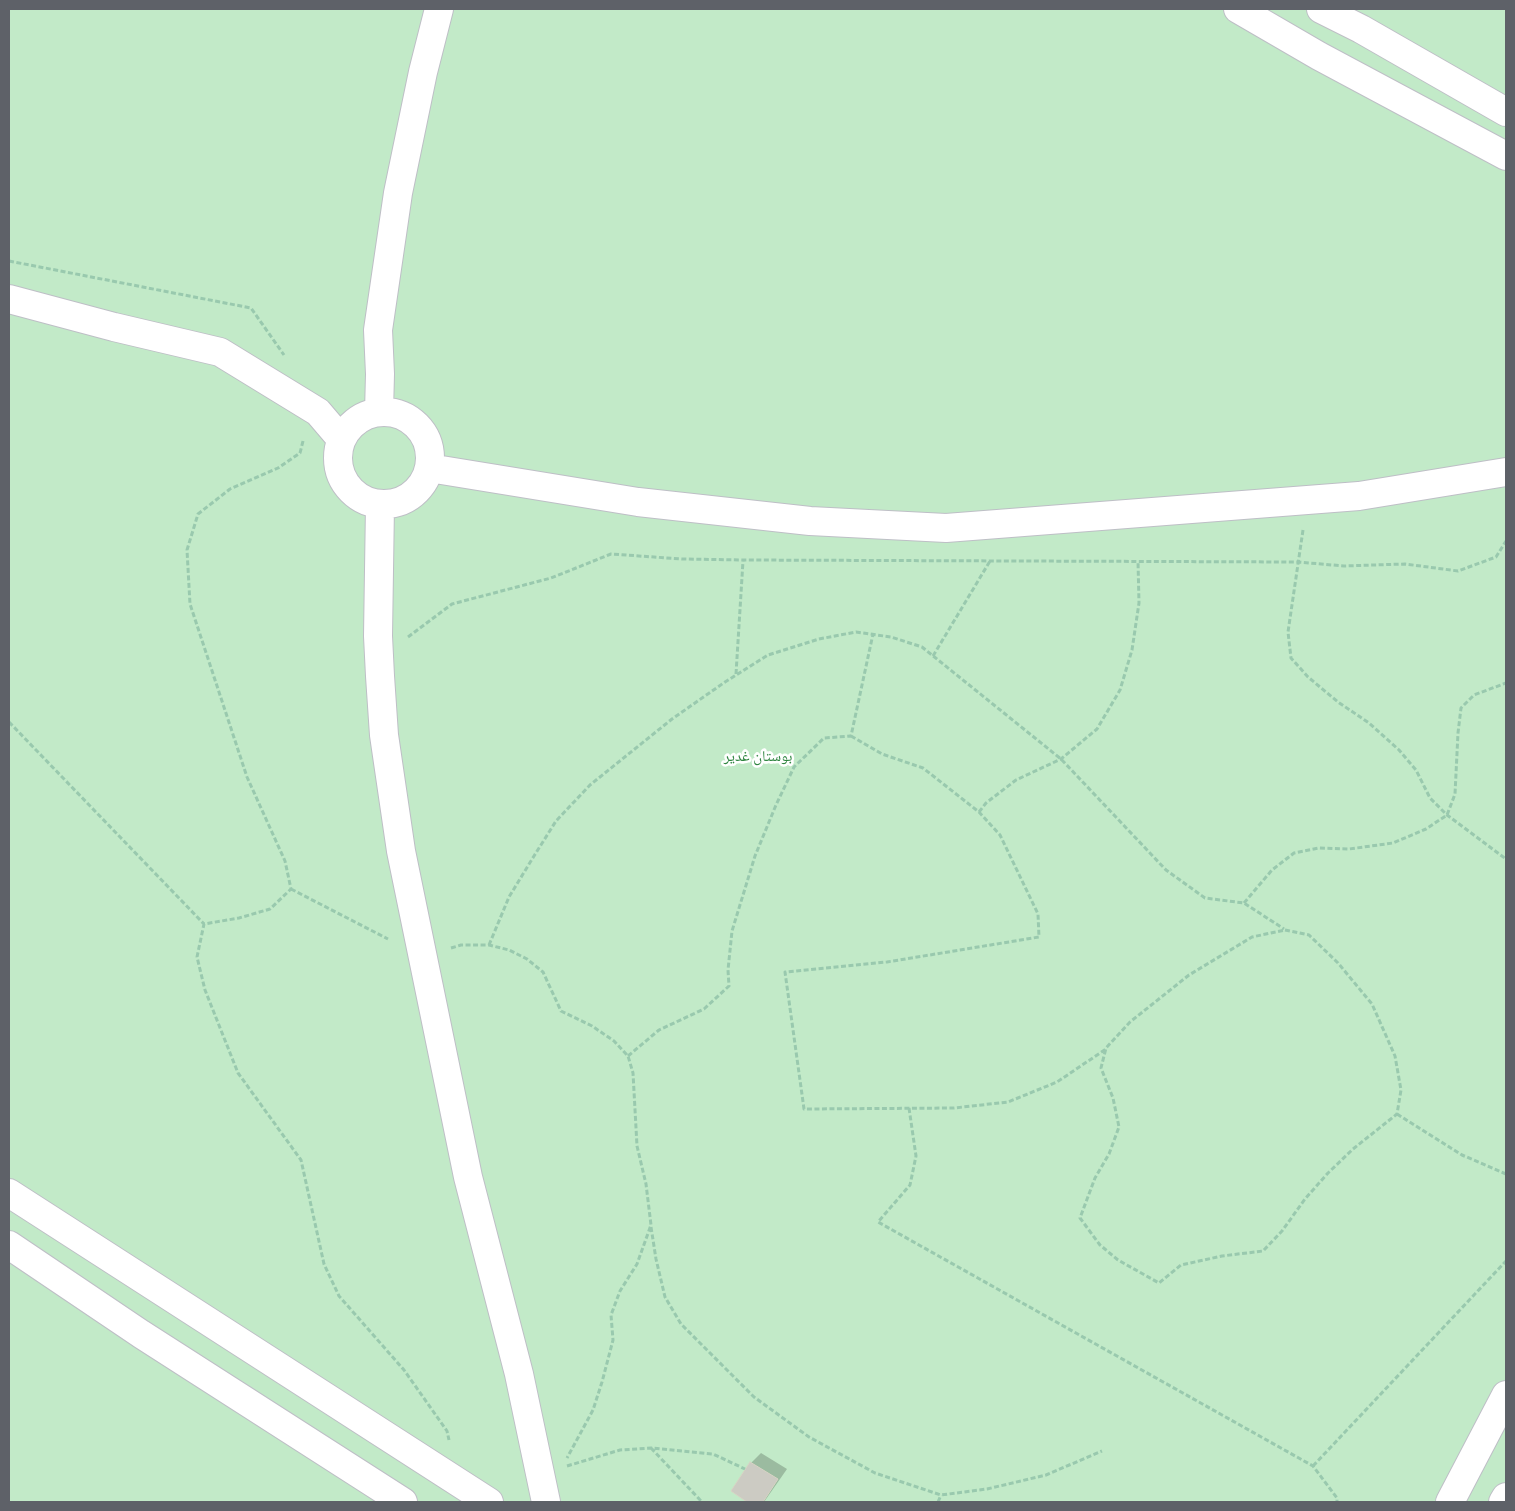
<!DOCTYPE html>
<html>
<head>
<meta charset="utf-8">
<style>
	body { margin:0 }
	#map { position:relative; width:1515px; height:1511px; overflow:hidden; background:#f1f0e7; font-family:"Public Sans",sans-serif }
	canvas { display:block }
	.frame { position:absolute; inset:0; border:10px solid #5e6168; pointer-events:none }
</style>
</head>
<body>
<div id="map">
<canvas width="1515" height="1511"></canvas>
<div class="frame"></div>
</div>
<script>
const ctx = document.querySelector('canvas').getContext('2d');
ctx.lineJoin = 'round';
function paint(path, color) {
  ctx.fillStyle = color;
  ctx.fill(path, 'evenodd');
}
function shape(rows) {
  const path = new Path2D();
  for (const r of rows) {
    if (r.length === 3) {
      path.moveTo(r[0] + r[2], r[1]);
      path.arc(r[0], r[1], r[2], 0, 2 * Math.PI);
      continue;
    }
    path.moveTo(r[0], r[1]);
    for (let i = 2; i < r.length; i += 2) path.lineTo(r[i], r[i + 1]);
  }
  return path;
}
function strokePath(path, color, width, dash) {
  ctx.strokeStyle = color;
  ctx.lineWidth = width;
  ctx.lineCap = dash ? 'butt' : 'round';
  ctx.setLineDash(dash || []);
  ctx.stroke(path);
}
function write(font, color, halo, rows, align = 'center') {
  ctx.font = font + ' "Public Sans","Noto Naskh Arabic",sans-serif';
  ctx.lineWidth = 5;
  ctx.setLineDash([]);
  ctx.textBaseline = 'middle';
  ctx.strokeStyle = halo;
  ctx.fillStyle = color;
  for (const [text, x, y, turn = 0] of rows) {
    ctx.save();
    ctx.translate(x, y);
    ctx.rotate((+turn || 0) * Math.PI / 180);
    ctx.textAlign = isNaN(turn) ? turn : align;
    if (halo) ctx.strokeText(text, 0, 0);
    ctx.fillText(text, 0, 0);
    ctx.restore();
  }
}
paint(shape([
	[9,9,1506,9,1506,1502,9,1502]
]), '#c2eac8');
paint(shape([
	[761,1453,787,1469,764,1502,749,1502,732,1490,751,1463]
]), '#0003');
const building = shape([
	[750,1462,778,1479,763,1502,747,1502,731,1491,750,1462]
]);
paint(building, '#cccbc3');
strokePath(building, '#d7d4c4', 1);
const minor = shape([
	[1238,9,1319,56,1506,156],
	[1321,9,1361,29,1506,112],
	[9,299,114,327,220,352,318,412,341,439],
	[384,458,46],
	[379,412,380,374,378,330,398,193,423,72,439,9],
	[429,468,638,502,810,521,946,528,1359,496,1506,472],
	[380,505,378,636,380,676,384,735,401,851,468,1177,519,1374,546,1502],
	[9,1193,489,1502],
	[9,1245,141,1334,403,1502],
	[1450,1502,1506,1395],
	[1503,1502,1506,1497]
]);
strokePath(minor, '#bebfc6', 30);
strokePath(shape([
	[9,261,251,308,284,355],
	[303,441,300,453,278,468,230,489,198,514,187,550,190,604,247,777,285,861,291,889,270,909,239,918,204,924,197,957,205,990,238,1073,301,1160,324,1264,339,1296,404,1370,447,1431,449,1440],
	[1303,530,1288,632,1291,658,1308,677,1338,702,1369,723,1399,750,1416,770,1430,798,1447,815,1506,859],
	[408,637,452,604,551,578,611,554,682,559,743,560,1298,562,1344,566,1405,564,1458,571,1496,557,1506,541],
	[933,656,990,561],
	[736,674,743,561],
	[9,722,204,924],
	[851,736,882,754,923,768,979,812,1000,835,1038,914,1039,937,887,962,785,972,804,1109,954,1108,1008,1102,1057,1082,1106,1049],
	[979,812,986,803,1016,780,1061,759,1097,729,1120,690,1132,650,1139,603,1138,561],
	[291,889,388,939],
	[1244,903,1272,870,1294,853,1319,848,1349,849,1393,843,1426,829,1447,815,1455,794,1458,733,1461,708,1474,695,1506,683],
	[1285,930,1309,935,1338,963,1372,1004,1395,1056,1401,1090,1397,1114,1353,1149,1328,1173,1305,1199,1282,1231,1263,1251,1222,1256,1181,1265,1159,1283,1118,1260,1100,1245,1080,1218,1095,1178,1109,1154,1119,1127,1113,1098,1101,1068,1106,1048,1130,1022,1189,975,1252,937,1285,930],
	[489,945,509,897,534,856,556,821,590,785,672,719,725,682,768,655,819,639,856,632,891,637,922,647,1061,759,1166,870,1205,898,1244,903,1284,929],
	[451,948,461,945,489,945,509,950,527,959,543,972,561,1011,592,1026,614,1041,628,1056,633,1073,637,1146,646,1184,651,1225,637,1264,620,1291,611,1315,613,1340,602,1382,593,1410,567,1458],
	[628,1056,659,1030,704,1009,729,986,728,970,732,931,755,856,776,805,794,767,824,738,851,736,873,634],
	[909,1108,916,1156,910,1185,878,1222,1313,1466,1337,1498,1337,1502],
	[1397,1114,1462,1155,1506,1174],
	[651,1227,656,1259,665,1297,681,1324,754,1397,809,1437,875,1473,941,1495,987,1489,1046,1475,1102,1451],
	[651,1448,702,1502],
	[567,1466,620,1450,651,1448,713,1454,745,1469],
	[1313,1466,1506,1261],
	[938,1502,941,1495]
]), '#99c9ae', 3, [5, 2.5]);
strokePath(minor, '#fff', 28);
write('15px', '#2f8540', '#fff', [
	["بوستان غدیر",758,756]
]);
</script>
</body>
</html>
